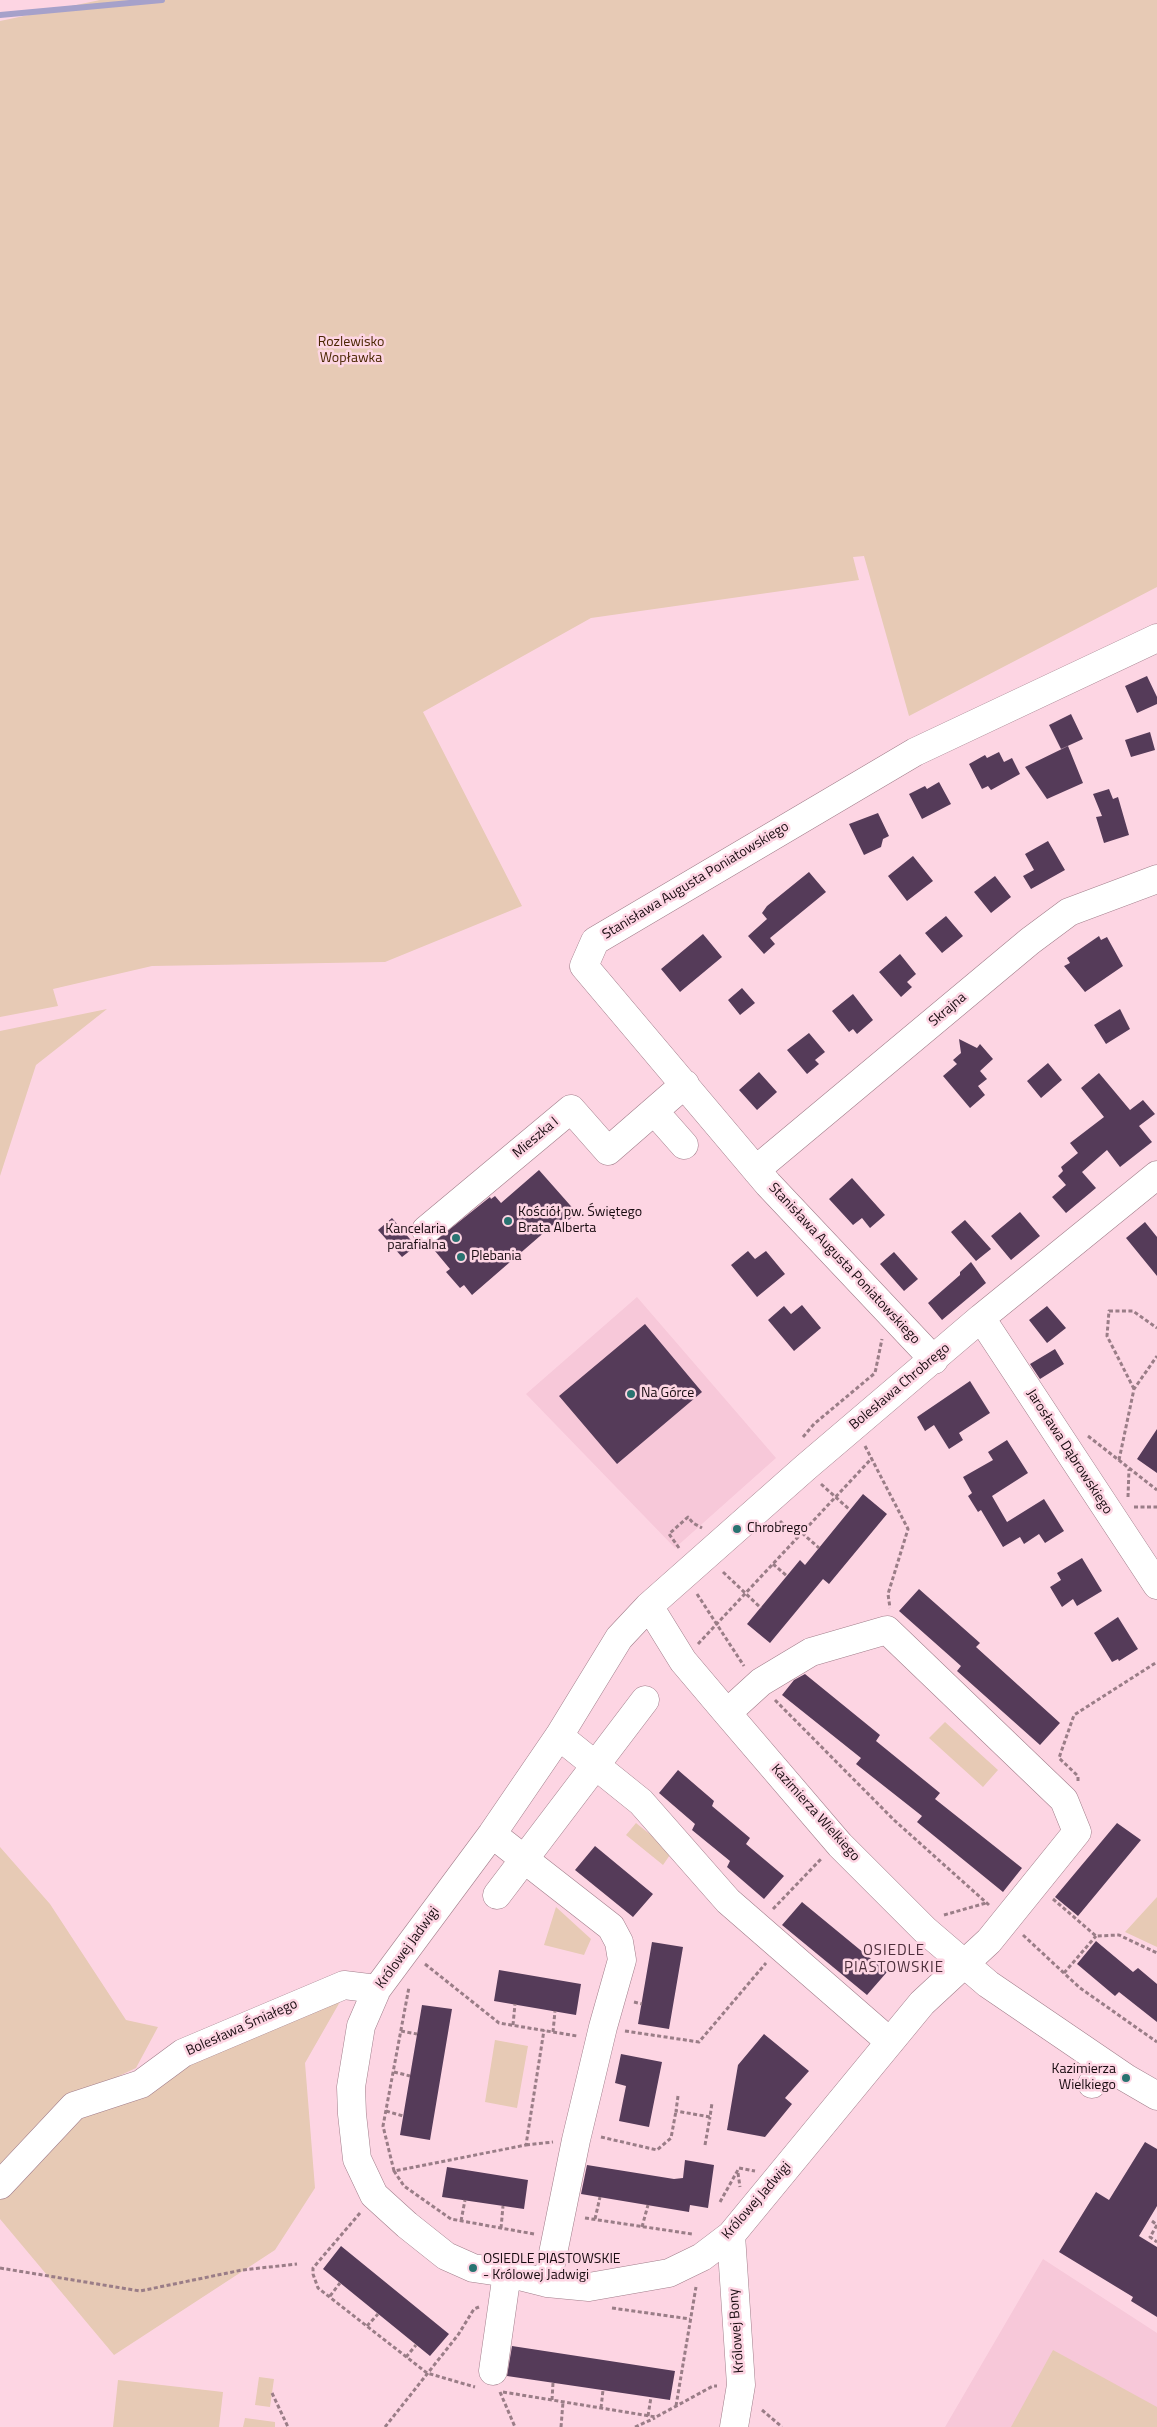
<!DOCTYPE html>
<html>
<head>
<meta charset="utf-8">
<style>
	body { margin:0 }
	canvas { display:block; background:#fdd5e3 }
</style>
</head>
<body>
<canvas width="1157" height="2427"></canvas>
<script>
const ctx = document.querySelector('canvas').getContext('2d');
ctx.lineJoin = 'round';
function paint(path, color) {
  ctx.fillStyle = color;
  ctx.fill(path, 'evenodd');
}
function shape(rows) {
  const path = new Path2D();
  for (const r of rows) {
    path.moveTo(r[0], r[1]);
    for (let i = 2; i < r.length; i += 2) path.lineTo(r[i], r[i + 1]);
  }
  return path;
}
function strokePath(path, color, width, dash) {
  ctx.strokeStyle = color;
  ctx.lineWidth = width;
  ctx.lineCap = dash ? 'butt' : 'round';
  ctx.setLineDash(dash || []);
  ctx.stroke(path);
}
function write(font, color, halo, rows, align = 'center') {
  ctx.font = font + ' "Titillium Web",sans-serif';
  ctx.lineWidth = 5;
  ctx.setLineDash([]);
  ctx.textBaseline = 'middle';
  ctx.strokeStyle = halo;
  ctx.fillStyle = color;
  for (const [text, x, y, turn = 0] of rows) {
    ctx.save();
    ctx.translate(x, y);
    ctx.rotate((+turn || 0) * Math.PI / 180);
    ctx.textAlign = isNaN(turn) ? turn : align;
    if (halo) ctx.strokeText(text, 0, 0);
    ctx.fillText(text, 0, 0);
    ctx.restore();
  }
}
paint(shape([
	[637,1297,776,1458,675,1548,526,1394],
	[1043,2259,1157,2333,1157,2427,945,2427]
]), '#f7c8d9');
paint(shape([
	[100,0,1157,0,1157,587,909,716,864,556,853,557,859,580,591,618,423,712,522,906,385,962,152,966,53,989,58,1006,0,1017,0,21],
	[107,1009,36,1065,0,1176,0,1031],
	[945,1722,998,1770,983,1787,929,1738],
	[636,1823,672,1852,663,1865,626,1835],
	[0,1847,50,1904,126,2020,158,2027,136,2068,68,2100,0,2171],
	[1157,1897,1157,1947,1125,1932],
	[556,1907,591,1939,584,1955,544,1945],
	[341,2000,305,2063,315,2188,275,2250,114,2355,0,2219,0,2198,79,2114,187,2060],
	[495,2040,528,2046,517,2108,485,2102],
	[1053,2350,1157,2407,1157,2427,1011,2427],
	[259,2377,274,2379,270,2407,255,2405],
	[118,2380,223,2392,219,2427,113,2427],
	[245,2418,275,2422,275,2427,243,2427]
]), '#e7cab5');
strokePath(shape([
	[0,15,162,0]
]), '#a6a1ca', 6);
paint(shape([
	[1147,676,1157,697,1157,704,1137,713,1125,686],
	[1071,714,1083,739,1061,749,1049,725],
	[1150,732,1155,750,1131,757,1125,740],
	[1068,746,1083,783,1047,799,1025,767],
	[999,752,1004,762,1012,758,1020,774,991,790,988,786,982,789,969,764,985,755,987,758],
	[939,782,951,804,922,819,909,794,925,786,927,789],
	[1109,789,1113,799,1118,797,1129,835,1104,843,1096,817,1102,816,1093,794],
	[878,813,889,836,883,839,881,847,864,855,849,824],
	[1048,841,1065,870,1031,889,1023,876,1034,870,1025,854],
	[913,856,933,881,907,901,888,876],
	[809,872,826,892,770,938,775,944,764,954,748,936,767,919,762,913,767,906],
	[995,876,1011,897,991,913,974,892],
	[946,916,963,936,942,953,925,933],
	[703,934,722,957,680,992,661,969],
	[1099,936,1101,940,1107,937,1123,966,1085,992,1064,966,1070,963,1067,958],
	[900,954,916,974,907,982,912,987,901,997,879,972],
	[742,988,755,1003,740,1015,728,1000],
	[853,994,873,1020,857,1034,853,1029,849,1032,832,1011],
	[1120,1009,1130,1029,1106,1044,1094,1025],
	[809,1033,825,1052,815,1060,819,1064,807,1074,787,1050],
	[959,1039,977,1048,980,1044,993,1059,980,1071,987,1079,978,1086,985,1095,970,1108,943,1076,957,1064,953,1060,961,1053],
	[1048,1063,1062,1080,1041,1098,1027,1081],
	[759,1072,777,1092,757,1110,739,1090],
	[1099,1073,1130,1110,1143,1100,1155,1114,1139,1126,1152,1142,1120,1167,1107,1150,1082,1172,1096,1188,1066,1213,1052,1197,1066,1185,1058,1176,1063,1171,1061,1167,1078,1153,1070,1143,1104,1117,1081,1088],
	[539,1170,577,1213,559,1228,555,1223,472,1295,464,1285,460,1288,446,1272,450,1269,430,1245,490,1197,491,1199,495,1196,501,1203],
	[852,1178,885,1215,870,1228,862,1218,853,1225,829,1199],
	[1020,1212,1040,1236,1011,1260,991,1236],
	[392,1218,416,1246,402,1257,378,1230],
	[965,1220,991,1249,976,1261,951,1232],
	[1145,1222,1157,1237,1157,1276,1126,1238],
	[748,1251,755,1259,766,1251,785,1274,757,1297,731,1265],
	[894,1252,918,1279,904,1291,880,1264],
	[971,1262,986,1283,942,1320,928,1303,960,1275,960,1272],
	[802,1305,821,1328,794,1351,768,1320,784,1306,791,1314],
	[1047,1306,1066,1328,1047,1343,1029,1320],
	[645,1324,702,1392,617,1464,559,1396],
	[1055,1349,1064,1364,1040,1379,1030,1364],
	[970,1381,990,1413,959,1433,963,1440,949,1449,934,1425,925,1431,917,1417],
	[1157,1429,1157,1473,1137,1459],
	[1007,1440,1028,1473,992,1496,1007,1522,1044,1499,1064,1531,1045,1543,1039,1534,1024,1544,1020,1537,1003,1547,981,1510,978,1512,968,1496,972,1493,963,1477,993,1460,988,1452],
	[863,1494,887,1514,829,1584,823,1579,770,1643,747,1624,800,1560,805,1565],
	[1082,1558,1102,1591,1077,1606,1073,1599,1062,1607,1050,1587,1061,1580,1057,1573],
	[919,1589,980,1643,976,1647,1060,1723,1040,1745,957,1671,961,1666,899,1611],
	[1118,1617,1138,1649,1119,1661,1118,1659,1112,1662,1094,1633],
	[805,1674,880,1735,876,1741,940,1793,935,1799,1022,1868,1003,1892,917,1822,922,1816,856,1764,861,1758,782,1695,794,1680],
	[678,1770,714,1801,712,1806,750,1838,746,1844,784,1876,764,1899,727,1867,730,1861,692,1830,695,1824,659,1793],
	[1117,1823,1141,1840,1078,1916,1055,1897],
	[595,1846,653,1894,633,1917,575,1870],
	[802,1902,887,1972,867,1995,782,1925],
	[1096,1941,1133,1972,1138,1968,1157,1984,1157,2022,1119,1992,1115,1996,1077,1964],
	[652,1942,683,1947,669,2029,638,2024],
	[499,1970,581,1984,576,2015,494,2001],
	[422,2005,452,2009,430,2140,400,2135],
	[764,2034,809,2071,785,2098,792,2104,765,2137,727,2130,738,2065],
	[621,2054,662,2062,649,2127,619,2121,626,2086,615,2083],
	[1145,2142,1157,2149,1157,2206,1139,2236,1157,2247,1157,2317,1131,2301,1133,2297,1059,2252,1096,2192,1109,2200],
	[685,2160,714,2165,708,2208,690,2205,689,2212,581,2194,587,2165,674,2179,683,2178],
	[447,2167,528,2180,524,2209,442,2197],
	[341,2246,449,2334,430,2356,323,2269],
	[512,2346,675,2371,670,2400,507,2376]
]), '#553b59');
const minor = shape([
	[654,1111,684,1145],
	[757,1171,764,1163,1030,941,1069,912,1157,879],
	[426,1230,571,1109,608,1151,685,1084],
	[981,1318,1157,1585],
	[934,1360,768,1184,584,966,595,941,915,752,1157,638],
	[649,1606,683,1661,727,1713,840,1845,925,1930,988,1984,1126,2078,1157,2096],
	[727,1713,761,1682,811,1652,887,1630,1064,1800,1077,1832,989,1941,922,2003,731,2235,702,2257,669,2273,589,2287,547,2283,507,2273,473,2268,446,2256,407,2225,374,2195,357,2159,352,2114,351,2087,361,2026,377,1989,492,1834,559,1736,619,1638,649,1606,806,1467,981,1318,1157,1175],
	[559,1736,641,1802,728,1901,890,2042],
	[492,1834,611,1927,619,1942,622,1960,603,2027,576,2140,547,2283],
	[497,1895,645,1700],
	[1092,2084,1104,2064],
	[0,2185,74,2106,141,2084,183,2053,344,1985,377,1989],
	[731,2235,741,2385,734,2427],
	[493,2371,507,2273]
]);
strokePath(minor, '#a17d8a', 29);
strokePath(shape([
	[1134,1389,1107,1336,1109,1311,1133,1311,1157,1328],
	[1088,1436,1157,1490],
	[803,1437,814,1424,875,1373,882,1339],
	[865,1446,908,1529,888,1594,890,1608],
	[1119,1460,1134,1389,1157,1356],
	[821,1484,850,1510],
	[1128,1497,1129,1469],
	[1134,1507,1157,1507],
	[780,1521,798,1538],
	[802,1533,819,1548],
	[679,1548,669,1534,679,1525,688,1517,693,1523,702,1528],
	[773,1564,787,1576],
	[723,1572,761,1608],
	[697,1594,744,1666],
	[698,1644,872,1458],
	[775,1700,894,1820,989,1905],
	[1078,1781,1078,1776,1059,1758,1074,1715,1157,1662],
	[1053,1899,1096,1936,1119,1935,1157,1953],
	[773,1909,821,1859],
	[944,1915,986,1903],
	[1023,1935,1080,1988,1157,2042],
	[425,1964,499,2023,577,2036],
	[1064,1973,1096,1936],
	[634,2002,642,2004],
	[513,2025,515,2004],
	[401,2031,417,2034],
	[625,2031,699,2042,766,1963],
	[553,2032,555,2011],
	[394,2072,410,2076],
	[678,2096,676,2111,710,2117,712,2103],
	[386,2111,403,2116],
	[601,2137,657,2150,671,2138,676,2111],
	[526,2145,553,2142],
	[705,2145,710,2117],
	[394,2171,383,2126,409,1987],
	[738,2173,740,2187],
	[720,2202,739,2168,755,2171],
	[360,2213,313,2268,313,2274,318,2288,427,2373,475,2387],
	[585,2218,692,2234],
	[595,2219,600,2197],
	[461,2221,465,2200],
	[1152,2221,1157,2225,1150,2237,1157,2242],
	[642,2227,648,2205],
	[501,2228,503,2206],
	[534,2234,451,2219,404,2186,394,2171,526,2145,544,2030],
	[0,2268,140,2291,242,2270,297,2264],
	[330,2296,340,2283],
	[612,2308,690,2319],
	[367,2326,378,2314],
	[406,2357,416,2345],
	[500,2392,515,2427],
	[503,2392,656,2417,713,2386,717,2386],
	[272,2393,288,2427],
	[552,2400,553,2383],
	[676,2406,696,2287],
	[601,2408,603,2390],
	[762,2410,782,2427],
	[648,2416,651,2397],
	[385,2427,458,2335,474,2309,479,2307],
	[561,2427,563,2402],
	[635,2427,655,2418]
]), '#9a7d87', 3, [4, 2.5]);
strokePath(minor, '#fff', 28);
for (const [x, y, r, color] of [
	[508,1221,5,"#297371"],
	[456,1238,5,"#297371"],
	[461,1257,5,"#297371"],
	[631,1394,5,"#297371"],
	[737,1529,5,"#297371"],
	[1126,2078,5,"#297371"],
	[473,2268,5,"#297371"]
]) {
  const dot = new Path2D();
  dot.arc(x, y, r, 0, 2 * Math.PI);
  ctx.fillStyle = color;
  ctx.fill(dot);
  strokePath(dot, '#fdd5e3', 2);
}
write('14px', '#4a2703', '#fdd5e3', [
	["Rozlewisko",351,343],
	["Wopławka",351,359]
]);
write('14px', '#190c11', '#fdd5e3', [
	["Stanisława Augusta Poniatowskiego",696,881,-31],
	["Skrajna",948,1010,-40],
	["Mieszka I",536,1138,-40],
	["Stanisława Augusta Poniatowskiego",844,1264,47],
	["Bolesława Chrobrego",900,1387,-40],
	["Jarosława Dąbrowskiego",1069,1452,57],
	["Kazimierza Wielkiego",815,1813,48],
	["Królowej Jadwigi",408,1948,-54],
	["Bolesława Śmiałego",242,2028,-24],
	["Królowej Jadwigi",757,2201,-49],
	["Królowej Bony",737,2331,-94]
]);
write('14px', '#190c11', '#fdd5e3', [
	["Kościół pw. Świętego",518,1213],
	["Brata Alberta",518,1229],
	["Kancelaria",446,1230,"right"],
	["parafialna",446,1246,"right"],
	["Plebania",471,1257],
	["Na Górce",641,1394],
	["Chrobrego",747,1529],
	["Kazimierza",1116,2070,"right"],
	["Wielkiego",1116,2086,"right"],
	["OSIEDLE PIASTOWSKIE",483,2260],
	["- Królowej Jadwigi",483,2276]
], 'left');
ctx.letterSpacing = '1px';
write('15px', '#4c2e3a', '#fdd5e3', [
	["OSIEDLE",894,1951],
	["PIASTOWSKIE",894,1968]
]);
ctx.letterSpacing = '0px';
</script>
</body>
</html>
